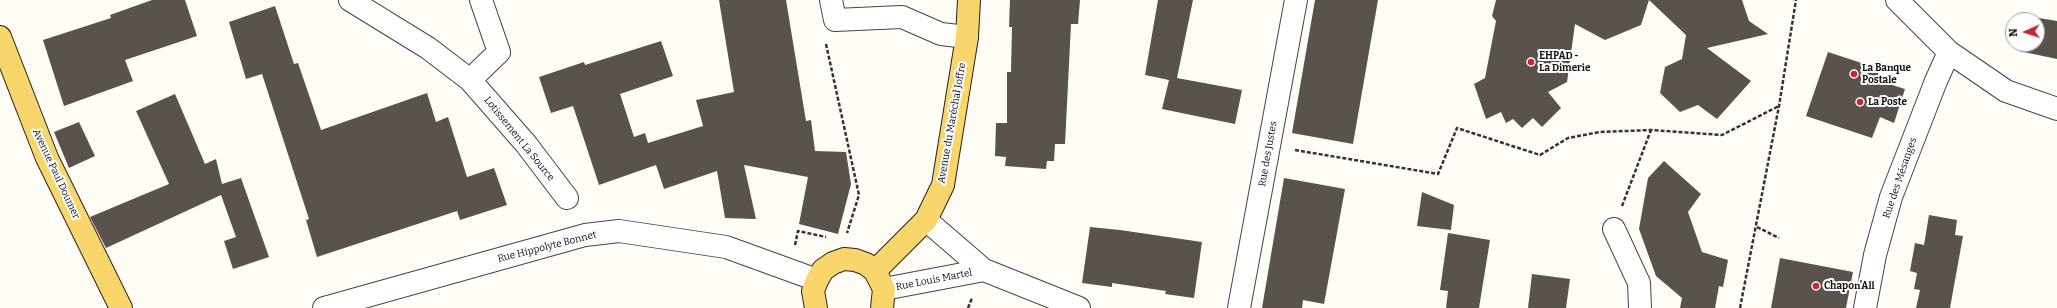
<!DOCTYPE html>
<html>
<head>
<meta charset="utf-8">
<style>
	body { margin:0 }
	#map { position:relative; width:2057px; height:308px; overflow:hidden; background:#fffdf5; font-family:Bitter,serif }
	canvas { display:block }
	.north { position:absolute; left:2005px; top:12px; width:40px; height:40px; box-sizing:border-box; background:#fff; border:1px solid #a0a0a0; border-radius:50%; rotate:267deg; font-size:11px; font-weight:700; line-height:16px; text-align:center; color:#111 }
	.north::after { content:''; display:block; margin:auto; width:14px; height:18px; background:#c4262e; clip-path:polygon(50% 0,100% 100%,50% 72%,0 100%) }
</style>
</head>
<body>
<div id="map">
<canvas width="2057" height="308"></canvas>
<div class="north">N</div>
</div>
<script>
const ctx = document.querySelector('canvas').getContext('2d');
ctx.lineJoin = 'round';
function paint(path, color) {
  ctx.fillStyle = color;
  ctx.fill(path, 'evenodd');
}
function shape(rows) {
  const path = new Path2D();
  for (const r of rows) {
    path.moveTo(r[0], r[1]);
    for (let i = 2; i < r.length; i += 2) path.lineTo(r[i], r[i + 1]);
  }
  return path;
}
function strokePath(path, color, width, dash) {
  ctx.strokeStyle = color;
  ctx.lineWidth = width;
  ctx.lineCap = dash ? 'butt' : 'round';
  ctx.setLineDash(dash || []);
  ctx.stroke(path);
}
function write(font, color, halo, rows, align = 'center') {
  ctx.font = font + ' Bitter,serif';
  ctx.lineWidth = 4;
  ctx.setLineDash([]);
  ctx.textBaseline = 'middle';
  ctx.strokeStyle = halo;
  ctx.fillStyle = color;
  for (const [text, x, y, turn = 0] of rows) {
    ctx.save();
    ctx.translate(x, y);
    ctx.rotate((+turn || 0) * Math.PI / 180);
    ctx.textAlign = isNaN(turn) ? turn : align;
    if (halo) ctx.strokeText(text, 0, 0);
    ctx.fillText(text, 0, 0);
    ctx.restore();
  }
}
paint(shape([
	[152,0,185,0,197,36,125,60,133,81,64,106,43,40,111,18,110,15],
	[719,0,786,0,806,121,811,120,815,151,846,152,851,184,838,234,799,224,808,177,744,165,756,219,725,218,717,171,664,189,656,165,599,185,573,106,551,113,539,77,584,62,585,65,661,41,673,76,620,94,634,137,645,133,648,143,703,126,696,100,734,92],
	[1010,0,1080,0,1078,24,1071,24,1065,144,1055,144,1054,161,1047,161,1046,169,1005,166,1006,157,995,156,996,123,1007,123,1007,72,1011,72,1012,27,1009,27],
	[1158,0,1193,0,1177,78,1242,90,1235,124,1162,109,1169,80,1145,75],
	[1315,0,1378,0,1353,144,1292,133],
	[1496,0,1742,0,1749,21,1768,34,1707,48,1751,81,1717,119,1698,105,1680,112,1660,93,1665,67,1682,59,1686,35,1649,0,1641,25,1605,40,1575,24,1567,82,1548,92,1561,108,1542,127,1533,118,1522,128,1513,119,1506,123,1501,112,1486,119,1474,84,1485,78,1496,21,1492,16],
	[275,6,294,64,298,63,321,130,427,93,436,122,448,117,467,177,494,168,507,205,460,220,457,211,317,257,306,220,309,219,262,74,246,79,229,22],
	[2027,16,2057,21,2057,59,2019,51,2021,44,2037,44,2037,20,2026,20],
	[1828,52,1880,69,1876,80,1905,89,1894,123,1880,117,1872,138,1806,116],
	[175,94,205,164,216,159,222,184,241,178,269,257,233,269,224,241,236,237,221,195,106,248,90,217,169,184,136,111],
	[79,122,95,156,69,168,54,132],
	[1664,161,1701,194,1688,212,1702,252,1728,260,1723,287,1719,286,1715,308,1680,308,1682,298,1656,276,1639,229,1648,178],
	[1284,178,1345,189,1324,304,1303,300,1302,308,1262,308],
	[1422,192,1454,205,1451,230,1417,226],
	[1929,215,1957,220,1955,235,1963,236,1950,308,1916,308,1920,290,1914,289,1917,273,1910,271,1915,243,1924,245],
	[1090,227,1120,230,1202,242,1194,298,1165,294,1166,291,1112,283,1112,287,1082,283],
	[1448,233,1490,240,1479,308,1446,308,1448,291,1440,290],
	[1780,258,1853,272,1846,308,1771,308],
	[1532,274,1570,279,1566,308,1528,308]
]), '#5a524d');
const minor = shape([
	[350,0,428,48,470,80,526,144,567,198],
	[831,0,835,20,902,17,941,34,967,37],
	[1897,0,1949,52,2006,91,2057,109],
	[470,80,499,52,481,0],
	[926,220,984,270,1079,308],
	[1614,229,1639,283,1640,308],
	[884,289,984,270],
	[324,308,585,235,619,231,726,247,817,280],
	[1239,308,1296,0],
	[1865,308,1875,255,1891,197,1936,81,1949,52]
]);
const major = shape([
	[0,37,47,158,121,308],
	[875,271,926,220,943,185,967,37,969,0],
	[816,308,813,291,817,280,823,270,833,263,844,259,855,260,866,264,875,271,884,289,882,308]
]);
strokePath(minor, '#444', 24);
strokePath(major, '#222', 24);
strokePath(shape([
	[826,44,859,195,847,233],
	[1295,150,1438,174,1457,128,1540,155,1568,138,1600,132,1651,130,1722,135,1779,106],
	[1622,206,1651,130],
	[1757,227,1779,238],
	[795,245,798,231,826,237],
	[968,308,972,298],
	[1740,308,1779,106,1796,0]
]), '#333', 2.5, [4, 2]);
strokePath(minor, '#fff', 22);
strokePath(major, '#f9d66b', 22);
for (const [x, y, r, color] of [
	[1531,62,4,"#c4262e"],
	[1854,74,4,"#c4262e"],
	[1860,102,4,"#c4262e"],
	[1816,286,4,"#c4262e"]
]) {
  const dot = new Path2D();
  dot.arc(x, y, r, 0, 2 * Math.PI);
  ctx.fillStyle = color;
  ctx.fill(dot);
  strokePath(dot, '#fff', 1.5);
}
write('bold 10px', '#111', '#fff', [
	["EHPAD -",1539,56],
	["La Dimerie",1539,68],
	["La Banque",1862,68],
	["Postale",1862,80],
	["La Poste",1868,102],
	["Chapon'All",1824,286]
], 'left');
write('10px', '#111', '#fff', [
	["Avenue du Maréchal Joffre",952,123,-80],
	["Lotissement La Source",519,139,51],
	["Rue des Justes",1268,154,-80],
	["Avenue Paul Doumer",56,174,65],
	["Rue des Mésanges",1900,178,-71],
	["Rue Hippolyte Bonnet",547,247,-14],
	["Rue Louis Martel",934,280,-11]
]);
</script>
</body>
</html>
